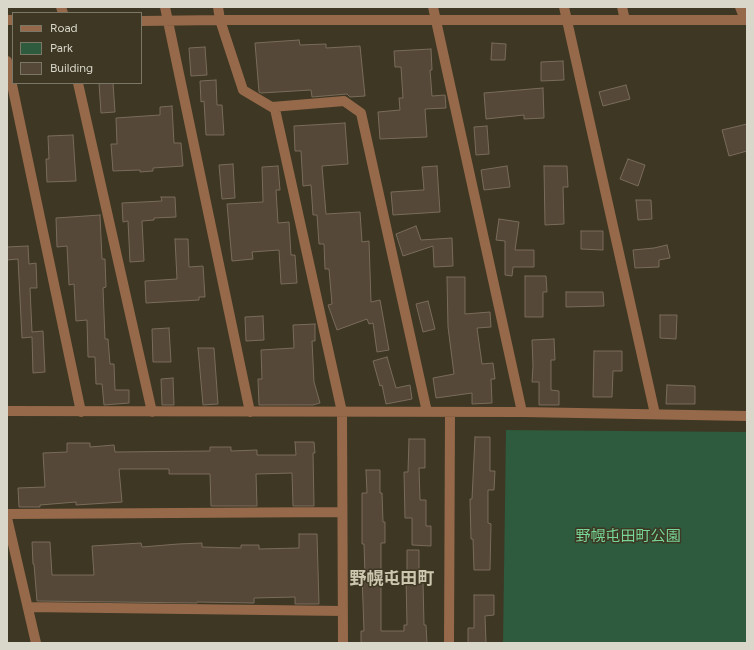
<!DOCTYPE html>
<html>
<head>
<meta charset="utf-8">
<style>
	body { margin:0 }
	#map { position:relative; width:754px; height:650px; overflow:hidden; background:#3d3724; font-family:Figtree,sans-serif }
	canvas { display:block }
	.frame { position:absolute; inset:0; border:8px solid #d9d6ca; pointer-events:none }
	.legend { position:absolute; left:12px; top:12px; width:130px; height:72px; box-sizing:border-box; background:#3d3724; border:1px solid #7b7766; margin:0; padding:5px 7px; list-style:none; font-size:12px; color:#d9d6ca }
	.legend li { display:flex; align-items:center; gap:8px; height:20px }
	.legend b { width:20px; border:1px solid #7b7766 }
</style>
</head>
<body>
<div id="map">
<canvas width="754" height="650"></canvas>
<div class="frame"></div>
<ul class="legend">
<li><b style="height:5px;background:#956949"></b>Road</li>
<li><b style="height:11px;background:#2e5a3d"></b>Park</li>
<li><b style="height:11px;background:#564838"></b>Building</li>
</ul>
</div>
<script>
const ctx = document.querySelector('canvas').getContext('2d');
ctx.lineJoin = 'round';
function paint(path, color) {
  ctx.fillStyle = color;
  ctx.fill(path, 'evenodd');
}
function shape(rows) {
  const path = new Path2D();
  for (const r of rows) {
    path.moveTo(r[0], r[1]);
    for (let i = 2; i < r.length; i += 2) path.lineTo(r[i], r[i + 1]);
  }
  return path;
}
function strokePath(path, color, width, dash) {
  ctx.strokeStyle = color;
  ctx.lineWidth = width;
  ctx.lineCap = dash ? 'butt' : 'round';
  ctx.setLineDash(dash || []);
  ctx.stroke(path);
}
function write(font, color, halo, rows, align = 'center') {
  ctx.font = font + ' Figtree,"Noto Sans JP",sans-serif';
  ctx.lineWidth = 3;
  ctx.setLineDash([]);
  ctx.textBaseline = 'middle';
  ctx.strokeStyle = halo;
  ctx.fillStyle = color;
  for (const [text, x, y, turn = 0] of rows) {
    ctx.save();
    ctx.translate(x, y);
    ctx.rotate((+turn || 0) * Math.PI / 180);
    ctx.textAlign = isNaN(turn) ? turn : align;
    if (halo) ctx.strokeText(text, 0, 0);
    ctx.fillText(text, 0, 0);
    ctx.restore();
  }
}
paint(shape([
	[506,430,747,432,747,643,503,643]
]), '#2e5a3d');
const building = shape([
	[299,40,300,45,326,44,326,48,360,46,365,96,350,97,347,94,312,97,311,90,261,93,259,92,255,43,299,40],
	[492,43,506,44,505,60,491,60,492,43],
	[205,47,207,75,191,76,189,48,205,47],
	[431,49,432,70,430,70,432,96,445,95,446,108,425,109,427,137,380,139,378,112,400,110,399,98,403,98,401,67,395,67,394,51,431,49],
	[563,61,564,80,541,81,541,62,563,61],
	[216,80,217,105,222,105,224,135,206,135,204,101,201,102,200,81,216,80],
	[99,83,113,83,115,112,101,113,99,83],
	[626,85,630,99,603,106,599,92,626,85],
	[543,88,544,118,524,119,524,115,486,119,484,93,543,88],
	[172,106,174,143,181,143,183,166,153,168,153,171,140,172,140,170,113,171,111,144,117,144,116,118,160,115,160,107,172,106],
	[345,123,348,164,322,166,326,214,360,212,362,242,369,241,371,302,380,300,389,350,377,352,373,323,369,324,367,319,337,330,328,305,332,304,329,269,325,269,324,244,319,244,317,215,313,215,311,185,303,186,301,151,295,151,294,126,345,123],
	[747,124,747,151,729,156,722,130,747,124],
	[487,126,489,154,476,155,474,127,487,126],
	[73,135,76,181,47,182,46,159,49,159,48,136,73,135],
	[628,159,645,165,638,186,620,179,628,159],
	[233,164,235,198,222,199,219,165,233,164],
	[278,166,280,190,276,190,278,223,289,222,291,255,295,255,297,283,281,284,279,250,252,252,253,259,232,261,227,204,263,202,262,167,278,166],
	[437,166,440,212,393,215,391,192,422,190,424,190,422,167,437,166],
	[507,166,510,187,484,190,481,170,507,166],
	[544,166,567,166,568,187,563,187,564,224,545,225,544,166],
	[161,197,175,197,176,217,154,218,154,220,142,221,144,261,130,262,128,221,123,222,122,203,162,201,161,197],
	[636,200,651,200,652,219,638,220,636,200],
	[100,215,102,259,105,259,106,287,103,288,105,339,108,339,110,364,114,364,115,390,129,390,129,403,104,405,102,384,96,384,95,357,88,357,87,320,76,321,74,284,69,285,67,246,57,247,56,218,100,215],
	[499,219,519,222,515,250,534,250,534,267,513,267,512,276,505,275,505,241,496,240,499,219],
	[416,226,421,240,452,238,453,266,434,267,433,246,403,256,396,234,416,226],
	[581,231,603,231,603,250,581,249,581,231],
	[175,239,188,239,189,267,203,266,205,297,199,297,199,300,146,303,145,281,177,279,175,239],
	[667,245,670,258,659,260,659,267,635,268,633,250,654,248,667,245],
	[28,246,29,264,36,263,37,288,30,288,32,332,43,331,45,372,33,373,32,337,22,338,18,259,7,260,7,247,28,246],
	[525,276,546,276,547,292,543,292,543,317,525,317,525,276],
	[447,277,465,277,465,314,490,312,491,327,477,328,482,364,493,363,495,379,491,379,492,403,472,404,472,393,436,398,433,378,454,374,448,327,447,277],
	[566,292,603,292,604,306,566,307,566,292],
	[428,301,435,329,423,332,416,304,428,301],
	[660,315,677,315,676,339,660,338,660,315],
	[263,316,264,340,246,341,245,317,263,316],
	[315,324,315,341,312,341,314,382,320,403,313,405,259,405,258,379,262,379,261,350,294,348,293,325,315,324],
	[169,328,171,362,153,362,152,329,169,328],
	[554,339,555,360,551,360,551,390,559,391,559,405,539,405,539,382,532,382,533,366,532,340,554,339],
	[198,348,214,348,218,404,203,405,198,348],
	[594,351,622,351,622,371,613,371,612,397,593,397,594,351],
	[387,357,396,388,410,385,412,399,386,404,382,385,380,386,373,361,387,357],
	[173,378,174,405,162,405,161,379,173,378],
	[667,385,695,386,695,404,666,404,667,385],
	[475,437,490,437,490,471,495,471,494,490,488,490,488,523,491,524,490,570,474,570,473,539,471,539,470,499,472,499,475,437],
	[409,439,425,439,425,468,419,468,420,500,426,500,426,526,431,526,431,546,412,545,412,518,405,518,404,472,408,472,409,439],
	[295,442,314,442,315,453,313,453,314,506,293,506,292,473,256,474,257,506,211,506,210,474,169,474,169,469,119,469,122,502,76,505,76,502,40,505,40,507,19,507,18,488,45,487,43,453,67,452,67,443,90,443,90,447,114,445,115,452,210,451,210,447,231,447,231,451,257,450,257,455,296,455,295,442],
	[366,470,380,470,380,493,382,493,383,522,385,522,385,543,381,543,381,631,404,631,404,625,407,625,406,577,407,577,407,550,419,550,419,582,423,582,424,625,426,625,427,643,361,643,361,631,364,631,362,575,365,575,364,544,362,544,362,493,367,493,366,470],
	[299,534,317,534,319,604,295,604,295,597,254,598,254,603,197,602,197,603,37,601,34,564,33,564,32,542,50,542,52,575,94,575,92,546,141,543,142,547,178,544,202,543,202,547,241,548,241,545,259,545,259,549,299,548,299,534],
	[474,595,494,595,494,615,485,616,486,643,468,643,468,628,474,628,474,595]
]);
paint(building, '#564838');
strokePath(building, '#7a6b5a', 1);
strokePath(shape([
	[61,7,63,13],
	[165,7,250,412],
	[218,7,220,20,243,90,275,109,342,412,343,643],
	[433,7,522,412],
	[564,7,655,414],
	[622,7,625,20],
	[740,7,745,20],
	[7,20,13,20],
	[141,21,220,20,747,20],
	[7,61,81,412],
	[78,83,152,412],
	[272,107,344,101,361,113,427,412],
	[7,411,522,412,747,416],
	[7,514,342,512],
	[7,518,36,643],
	[28,607,343,611],
	[449,643,450,412]
]), '#956949', 10);
write('15px', '#76d796', '#3d3724', [
	["野幌屯田町公園",628,537]
]);
write('bold 17px', '#cec7b0', '#3d3724', [
	["野幌屯田町",392,579]
]);
</script>
</body>
</html>
